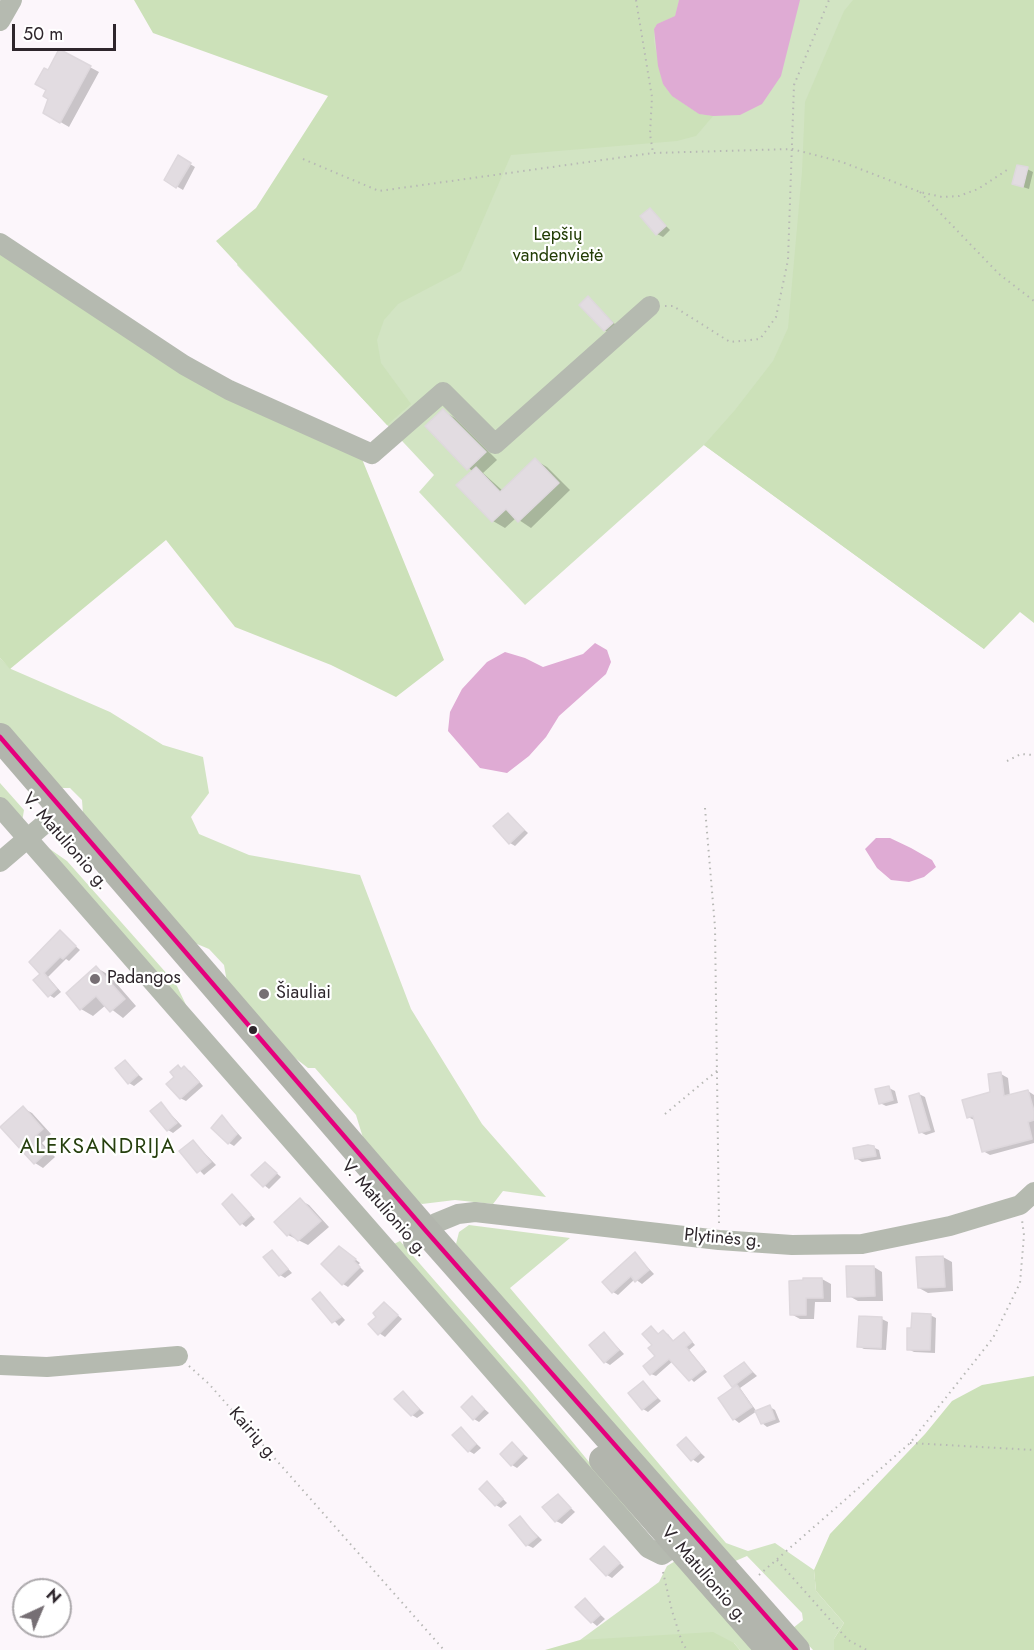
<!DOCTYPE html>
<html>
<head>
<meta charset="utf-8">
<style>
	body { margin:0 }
	#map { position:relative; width:1034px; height:1650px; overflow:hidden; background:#fcf6fb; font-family:Jost,sans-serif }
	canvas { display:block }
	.north { position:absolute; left:12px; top:1578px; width:60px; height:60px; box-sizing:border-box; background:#fff; border:2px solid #aba8ab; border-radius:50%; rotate:44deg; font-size:16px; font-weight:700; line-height:24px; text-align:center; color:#2e262c }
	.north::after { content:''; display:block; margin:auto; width:21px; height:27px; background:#766f74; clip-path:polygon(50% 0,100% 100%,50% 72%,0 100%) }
	.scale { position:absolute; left:12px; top:24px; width:104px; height:27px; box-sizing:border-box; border:3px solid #2e262c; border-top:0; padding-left:8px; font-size:18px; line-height:21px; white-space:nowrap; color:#2e262c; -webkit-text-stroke:4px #fff; paint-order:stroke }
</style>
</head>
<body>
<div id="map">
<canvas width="1034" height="1650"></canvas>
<div class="north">N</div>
<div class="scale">50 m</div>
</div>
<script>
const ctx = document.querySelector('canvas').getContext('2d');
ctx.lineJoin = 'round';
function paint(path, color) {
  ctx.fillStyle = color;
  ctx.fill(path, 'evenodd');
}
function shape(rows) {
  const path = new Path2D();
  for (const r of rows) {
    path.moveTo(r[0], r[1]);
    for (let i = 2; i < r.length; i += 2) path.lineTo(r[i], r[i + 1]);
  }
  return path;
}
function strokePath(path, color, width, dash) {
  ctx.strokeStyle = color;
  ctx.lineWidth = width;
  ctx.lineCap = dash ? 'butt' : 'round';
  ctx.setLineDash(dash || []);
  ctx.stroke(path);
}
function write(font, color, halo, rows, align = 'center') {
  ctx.font = font + ' Jost,sans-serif';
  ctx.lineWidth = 4.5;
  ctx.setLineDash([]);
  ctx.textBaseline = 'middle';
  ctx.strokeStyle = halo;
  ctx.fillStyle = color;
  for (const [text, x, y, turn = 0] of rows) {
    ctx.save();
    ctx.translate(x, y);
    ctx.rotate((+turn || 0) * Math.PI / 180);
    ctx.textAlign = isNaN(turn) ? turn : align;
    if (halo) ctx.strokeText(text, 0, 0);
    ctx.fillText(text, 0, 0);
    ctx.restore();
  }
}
paint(shape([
	[178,0,1034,0,984,649,704,445,525,605,419,492,434,475,237,265,337,94],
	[0,658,11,669,110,712,163,745,203,757,209,793,191,817,199,834,249,855,360,875,411,1009,482,1124,546,1197,503,1191,493,1204,455,1200,422,1204,416,1201,364,1141,356,1115,315,1068,308,1068,281,1047,228,988,224,965,209,949,185,939,83,814,82,800,70,788,60,788,0,725],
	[0,783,24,810,22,822,0,801],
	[47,847,67,861,176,984,187,1007],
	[469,1225,570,1238,510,1288,726,1543,748,1551,775,1543,814,1570,816,1591,844,1623,834,1639,834,1650,813,1650,793,1628,803,1620,802,1613,747,1556,733,1562,456,1244,459,1232],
	[400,1241,524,1383,650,1536,392,1245],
	[677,1560,756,1650,740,1650,734,1643,580,1640,659,1582,667,1566]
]), '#d2e4c3');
paint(shape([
	[134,0,679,0,675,16,657,24,654,29,654,42,663,84,672,96,699,114,713,116,696,136,677,141,511,155,461,271,398,304,384,320,377,340,381,363,411,404,387,425,216,241,256,208,328,96,153,33],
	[853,0,1034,0,1034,623,1020,612,984,649,704,445,735,410,773,361,788,328,802,172,805,102,844,11],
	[0,252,362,459,444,660,396,697,331,665,235,627,166,540,10,669,0,658],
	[1034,1376,1034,1650,834,1650,834,1639,844,1623,816,1591,814,1570,830,1534,925,1434,952,1401,982,1385],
	[713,1632,734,1643,740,1650,545,1650,580,1640]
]), '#cce1b9');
paint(shape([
	[679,0,800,0,781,76,762,104,740,115,713,116,699,114,672,96,663,84,658,66,654,29,657,24,675,16],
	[595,643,607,650,611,662,606,674,559,716,546,737,529,756,507,773,480,768,448,731,450,712,462,689,487,662,505,652,525,658,543,667,583,654],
	[876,838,890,838,911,848,932,860,936,867,924,877,909,882,891,880,877,868,865,849]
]), '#dfabd4');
paint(shape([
	[60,51,99,72,69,127,45,113,49,98,48,72],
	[178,157,195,167,183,190,166,180],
	[1027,169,1033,172,1029,189,1014,184],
	[650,210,670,230,663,237,657,234],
	[588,298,618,327,610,333,604,330],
	[443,411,455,418,497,460,483,473,503,491,535,460,547,467,570,490,531,528,516,518,505,528,493,521,458,485,473,472,427,426],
	[508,814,528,833,515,846,510,843],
	[60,932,80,950,69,961,66,959,48,977,61,992,54,998,49,995,42,974],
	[97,968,109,975,136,1006,123,1018,106,1005,93,1016,81,1009],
	[125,1062,143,1079,134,1086,129,1083],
	[178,1067,190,1071,203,1086,186,1101,180,1098,176,1077],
	[1001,1074,1008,1078,1010,1096,1028,1091,1034,1095,1034,1143,990,1155,983,1151,976,1121,968,1117,992,1093],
	[889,1088,895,1091,898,1103,886,1106,880,1103],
	[919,1094,925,1097,935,1132,926,1135,920,1132],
	[161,1104,182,1126,173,1133,168,1130],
	[23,1108,32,1113,51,1134,42,1143,55,1157,43,1168,35,1163],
	[223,1117,242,1138,234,1146,229,1143],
	[193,1141,216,1165,204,1175,181,1151],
	[873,1147,879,1150,881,1159,862,1162,856,1158],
	[266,1164,281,1177,269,1189,264,1185],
	[233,1196,255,1219,246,1227,241,1223],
	[300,1200,309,1205,329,1227,308,1245,288,1235,276,1222],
	[272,1251,292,1273,285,1278,280,1275],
	[345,1251,360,1263,358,1265,364,1271,348,1287,343,1284],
	[635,1254,654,1274,642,1284,635,1279,618,1295,613,1292],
	[943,1257,952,1262,953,1291,928,1293,919,1288],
	[874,1267,882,1272,883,1301,858,1301,849,1296],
	[822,1279,831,1284,831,1302,815,1302,814,1319,800,1319,791,1314,790,1282],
	[320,1293,345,1320,339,1326,314,1299],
	[384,1303,402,1319,385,1337,379,1333,378,1317],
	[930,1315,936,1318,935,1353,914,1352,908,1349,913,1329],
	[882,1319,888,1322,886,1350,864,1349,858,1346],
	[651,1328,660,1335,663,1332,668,1334,674,1342,684,1334,688,1337,695,1345,689,1350,707,1372,694,1382,673,1361,656,1376,651,1374,645,1366,657,1356],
	[605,1334,624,1354,610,1365,605,1362],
	[744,1363,757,1376,740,1388,757,1412,770,1407,775,1410,780,1422,767,1427,762,1423,757,1411,739,1423,734,1419,736,1388,726,1377],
	[643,1383,661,1401,648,1412,643,1409],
	[403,1393,424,1413,417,1418,412,1415],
	[472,1398,489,1413,479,1422,474,1419],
	[461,1429,481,1448,474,1454,469,1451],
	[686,1439,705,1457,698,1463,692,1459],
	[512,1444,528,1458,517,1468,512,1465],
	[487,1483,507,1503,501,1508,496,1505],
	[558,1496,575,1512,562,1524,556,1521],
	[520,1518,542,1540,533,1548,527,1545],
	[604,1548,624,1567,612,1578,607,1575],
	[585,1600,605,1619,597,1626,592,1622]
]), '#0003');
const building = shape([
	[59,49,91,66,60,123,43,113,48,99,43,96,46,90,35,84,44,68,48,70,59,49],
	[178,155,191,163,176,188,164,180,178,155],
	[1017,165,1028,167,1023,187,1012,184,1017,165],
	[650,208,666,226,656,235,640,216,650,208],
	[588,296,613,323,604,331,579,305,588,296],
	[443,409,486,452,467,470,425,426,443,409],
	[535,458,559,483,518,522,506,509,492,522,456,485,476,467,500,492,535,458],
	[508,813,524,830,509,844,493,826,508,813],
	[60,930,76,946,63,959,60,957,44,973,57,989,48,997,33,980,40,974,29,962,60,930],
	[96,966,125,999,110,1012,96,996,80,1010,66,993,96,966],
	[125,1060,138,1075,128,1084,115,1068,125,1060],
	[178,1065,181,1069,184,1066,199,1082,180,1099,166,1084,174,1077,170,1072,178,1065],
	[1001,1072,1004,1096,1028,1090,1034,1111,1034,1120,1028,1122,1032,1139,982,1152,973,1116,967,1118,962,1100,990,1092,988,1074,1001,1072],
	[889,1086,893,1100,879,1104,875,1089,889,1086],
	[919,1093,930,1130,919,1133,909,1096,919,1093],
	[161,1102,177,1123,167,1131,150,1111,161,1102],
	[23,1106,43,1129,34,1137,47,1152,34,1164,0,1127,23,1106],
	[222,1115,237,1134,228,1144,211,1128,222,1115],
	[193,1140,211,1162,197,1173,179,1151,193,1140],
	[868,1145,874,1146,876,1156,855,1159,853,1148,868,1145],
	[265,1162,277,1173,263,1187,251,1175,265,1162],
	[232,1194,251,1215,240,1225,222,1204,232,1194],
	[300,1198,321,1221,298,1241,290,1233,287,1236,274,1222,300,1198],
	[339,1246,356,1259,354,1261,360,1267,342,1285,321,1264,339,1246],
	[272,1250,288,1269,279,1276,263,1257,272,1250],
	[635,1252,649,1270,635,1282,631,1276,612,1293,602,1282,635,1252],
	[943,1256,945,1287,918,1288,916,1257,943,1256],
	[846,1266,874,1266,875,1296,847,1297,846,1266],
	[803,1278,822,1278,823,1298,806,1298,806,1315,790,1315,789,1281,803,1280,803,1278],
	[320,1292,341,1317,332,1323,312,1299,320,1292],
	[384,1302,398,1315,378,1335,368,1324,376,1317,373,1313,384,1302],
	[912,1313,931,1314,930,1350,907,1350,907,1328,911,1328,912,1313],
	[859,1316,882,1317,881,1348,857,1347,859,1316],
	[651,1326,658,1334,663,1330,673,1341,684,1332,692,1342,686,1347,704,1369,689,1381,669,1359,650,1375,643,1366,655,1356,648,1348,652,1345,642,1334,651,1326],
	[604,1332,619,1350,604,1363,589,1345,604,1332],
	[744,1362,752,1372,732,1387,724,1376,744,1362],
	[643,1381,657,1398,642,1410,628,1393,643,1381],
	[737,1385,752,1407,733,1420,718,1398,737,1385],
	[403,1391,419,1409,411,1416,394,1399,403,1391],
	[472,1396,484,1409,473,1420,461,1407,472,1396],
	[770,1405,775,1419,761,1424,755,1411,770,1405],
	[461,1427,476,1444,468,1452,452,1435,461,1427],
	[686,1437,700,1453,691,1461,677,1445,686,1437],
	[512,1442,523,1454,511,1466,500,1454,512,1442],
	[487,1481,503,1499,495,1506,479,1489,487,1481],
	[558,1494,571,1508,555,1522,542,1507,558,1494],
	[520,1516,537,1537,526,1546,509,1525,520,1516],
	[604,1546,620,1563,606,1576,590,1559,604,1546],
	[585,1598,600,1615,591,1623,575,1607,585,1598]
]);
paint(building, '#e2dce1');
strokePath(building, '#ded8dd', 1.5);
strokePath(shape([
	[636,0,652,97,650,134,653,153],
	[303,159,379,191,653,153,792,149,842,162,920,192,942,197,959,196,978,189,1007,170],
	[920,192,999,274,1034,301],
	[665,306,673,306,730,342,760,339,776,317,788,260,794,85,829,0],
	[1007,761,1021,754,1034,755],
	[705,808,715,927,719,1225],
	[665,1114,718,1070],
	[189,1366,209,1384,444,1650],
	[910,1443,1034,1450],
	[777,1560,848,1640,867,1650],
	[663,1572,672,1611,683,1645,688,1650],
	[759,1575,910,1443,993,1338,1020,1283,1024,1235,1022,1220]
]), '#b7b8b5', 2, [1.5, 4.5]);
strokePath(shape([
	[0,21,12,0],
	[0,243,184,365,229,390,372,454,443,392,495,444,650,306],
	[0,807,648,1548,662,1555,677,1545],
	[0,862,62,809],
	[413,1242,436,1223,458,1214,475,1212,719,1240,792,1245,862,1244,950,1226,1020,1205,1034,1192],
	[0,1365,47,1367,178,1356]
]), '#b5bab0', 20);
strokePath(shape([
	[0,737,426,1231,796,1650],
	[603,1460,770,1650]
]), '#b2b5ad', 28);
strokePath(shape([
	[0,737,426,1231,796,1650]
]), '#e5007d', 4.5);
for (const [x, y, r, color] of [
	[95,979,6,"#766f74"],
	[264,994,6,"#766f74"],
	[253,1030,5,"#2e262c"]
]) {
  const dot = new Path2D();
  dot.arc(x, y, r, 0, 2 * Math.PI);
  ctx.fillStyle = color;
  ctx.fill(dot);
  strokePath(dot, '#fff', 2);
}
write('18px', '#223c05', '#fff', [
	["Lepšių",558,236],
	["vandenvietė",558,257]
]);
write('18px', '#2e262c', '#fff', [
	["V. Matulionio g.",65,842,49],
	["V. Matulionio g.",384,1209,49],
	["Plytinės g.",723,1239,5],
	["Kairių g.",253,1435,49],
	["V. Matulionio g.",704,1575,49]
]);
write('18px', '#2e262c', '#fff', [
	["Padangos",107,979],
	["Šiauliai",276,994]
], 'left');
ctx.letterSpacing = '1.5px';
write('21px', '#263f0e', '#fff', [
	["ALEKSANDRIJA",98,1148]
]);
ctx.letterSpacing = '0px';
</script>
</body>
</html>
